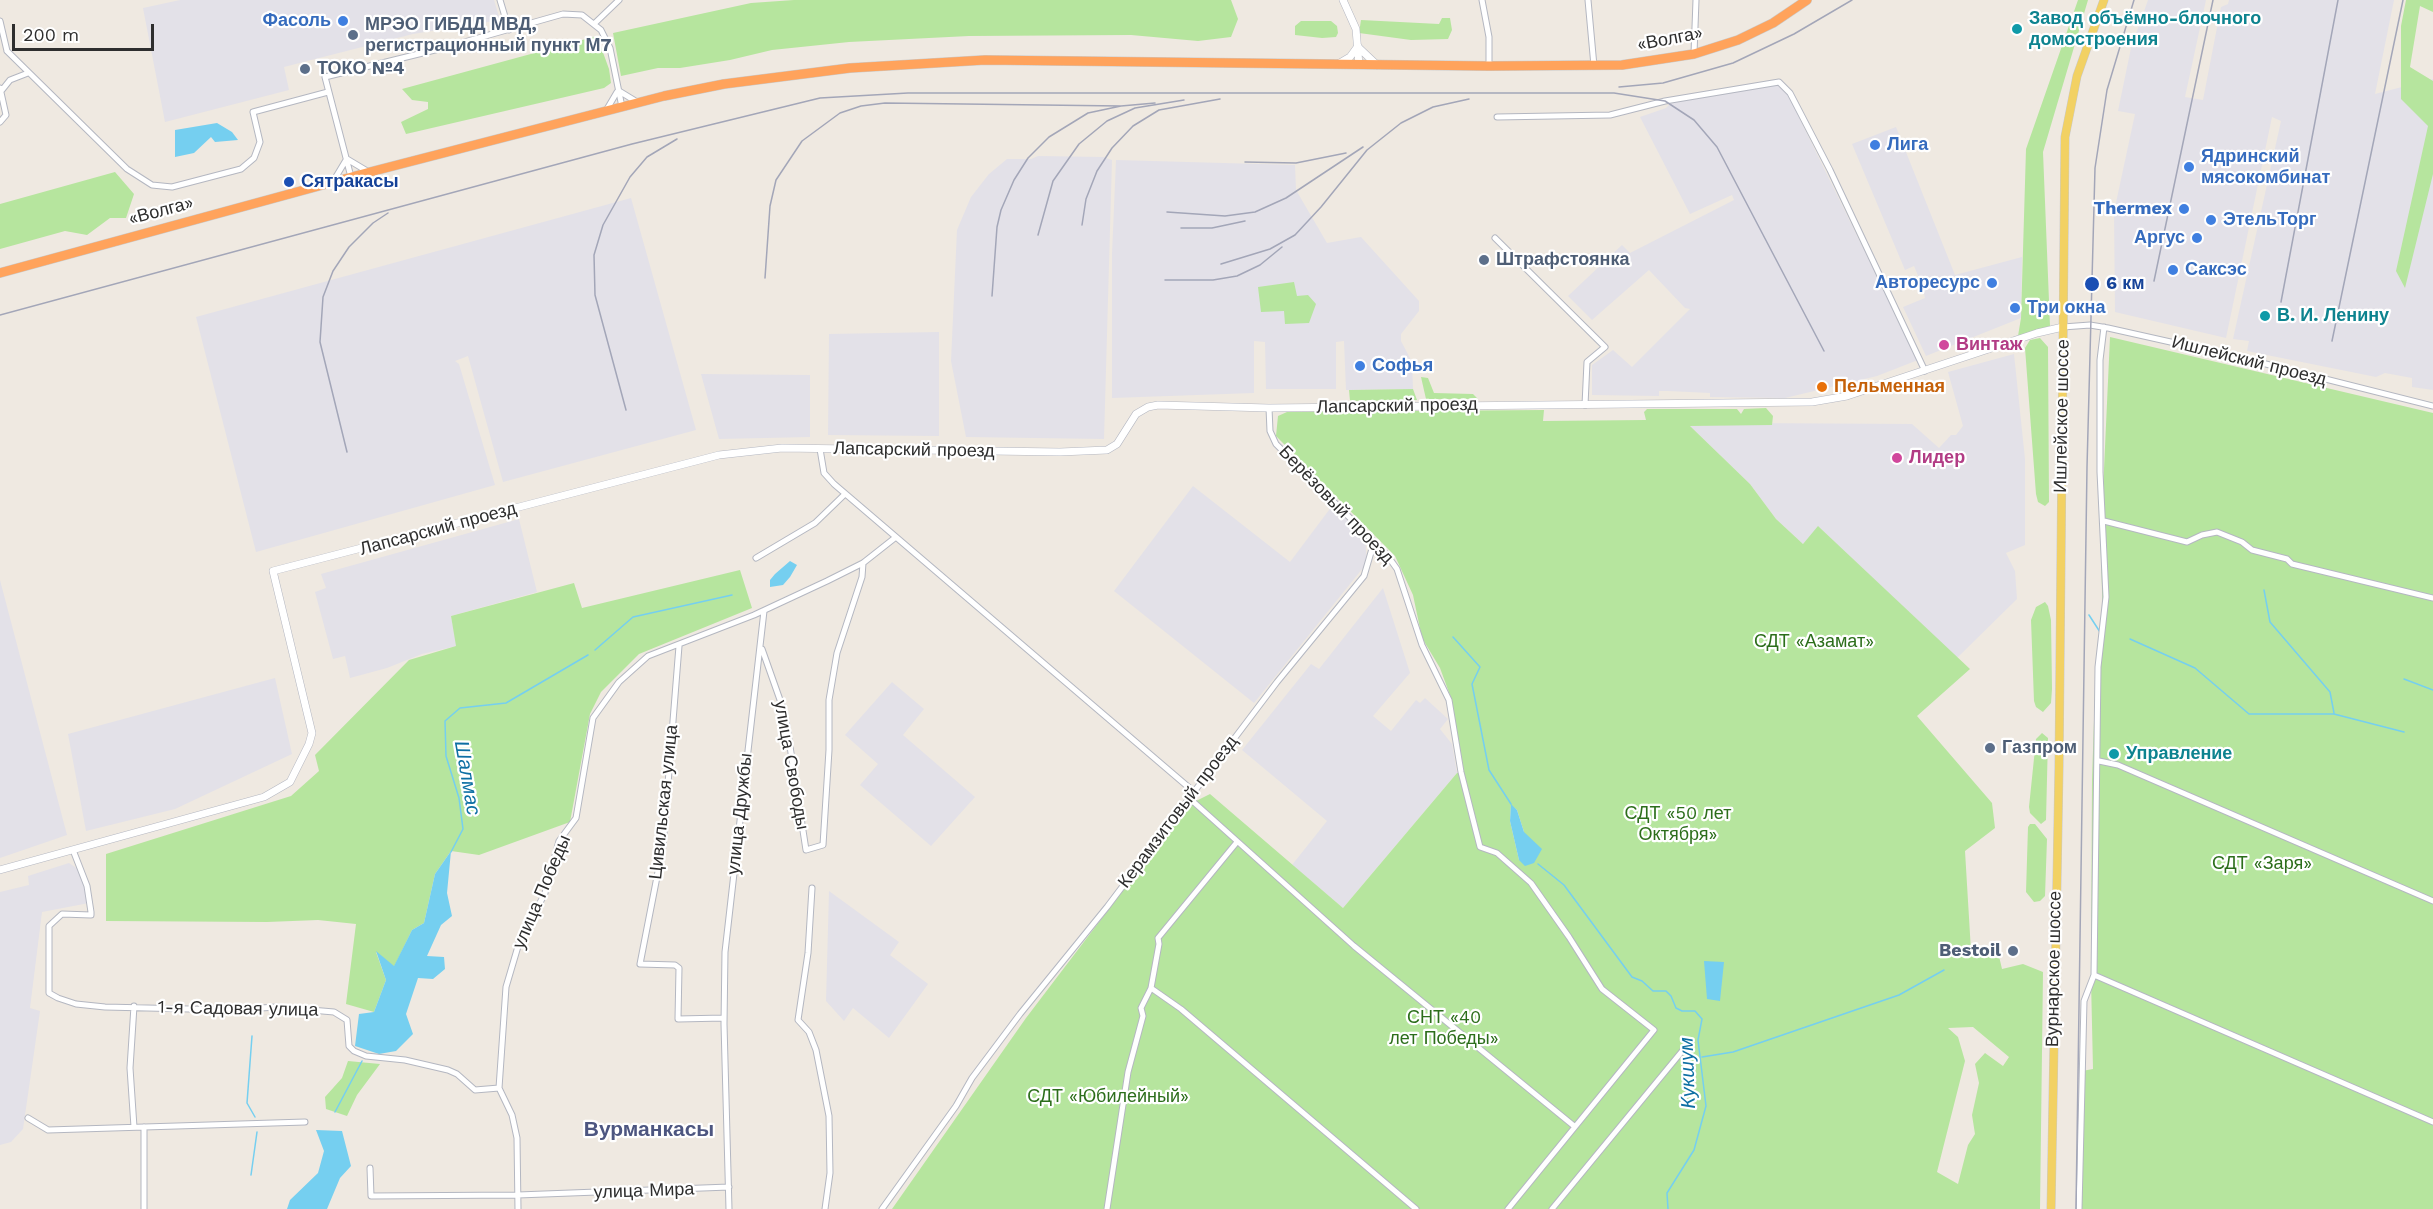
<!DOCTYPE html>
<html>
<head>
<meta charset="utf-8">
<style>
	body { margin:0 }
	#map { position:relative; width:2433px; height:1209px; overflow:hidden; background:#efe9e1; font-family:"Work Sans",sans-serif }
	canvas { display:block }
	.scale { position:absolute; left:12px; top:24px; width:142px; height:27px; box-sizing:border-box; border:3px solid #2e2e2e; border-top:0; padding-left:8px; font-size:18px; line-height:21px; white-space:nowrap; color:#2e2e2e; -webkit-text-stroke:4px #fff; paint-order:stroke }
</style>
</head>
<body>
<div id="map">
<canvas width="2433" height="1209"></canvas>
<div class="scale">200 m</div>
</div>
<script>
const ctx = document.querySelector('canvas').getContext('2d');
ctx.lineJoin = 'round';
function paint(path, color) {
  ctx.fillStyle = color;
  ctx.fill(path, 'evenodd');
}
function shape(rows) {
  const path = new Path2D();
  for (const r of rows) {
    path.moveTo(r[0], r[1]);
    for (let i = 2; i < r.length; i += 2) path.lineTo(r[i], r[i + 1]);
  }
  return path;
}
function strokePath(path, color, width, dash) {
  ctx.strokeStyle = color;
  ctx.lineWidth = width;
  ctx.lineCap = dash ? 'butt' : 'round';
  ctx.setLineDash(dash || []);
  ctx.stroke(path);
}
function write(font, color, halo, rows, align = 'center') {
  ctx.font = font + ' "Work Sans",sans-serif';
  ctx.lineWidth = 4.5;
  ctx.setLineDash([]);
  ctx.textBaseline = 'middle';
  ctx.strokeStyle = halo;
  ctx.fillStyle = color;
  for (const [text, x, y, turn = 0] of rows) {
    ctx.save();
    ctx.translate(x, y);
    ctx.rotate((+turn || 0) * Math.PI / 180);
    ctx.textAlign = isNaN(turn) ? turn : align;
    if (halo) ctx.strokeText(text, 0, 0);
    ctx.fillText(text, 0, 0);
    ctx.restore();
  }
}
paint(shape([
	[180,0,494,0,500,20,413,34,284,67,289,90,165,122,143,8],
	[2148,0,2206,0,2185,97,2203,100,2221,7,2228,4,2229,0,2394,0,2375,94,2433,79,2433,390,2412,387,2412,378,2385,373,2376,377,2247,351,2249,341,2233,339,2281,121,2272,117,2226,338,2115,312,2114,212,2135,114,2118,111,2131,48],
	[1777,85,1787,93,1918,360,1877,376,1785,398,1710,397,1710,393,1668,391,1659,391,1659,396,1592,395,1592,365,1613,350,1632,367,1690,309,1685,308,1649,270,1592,320,1568,296,1622,245,1630,253,1734,200,1732,195,1690,214,1640,117,1666,108,1672,102],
	[1896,127,1955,275,2022,257,2021,318,1926,356,1903,307,1925,298,1922,285,1914,266,1905,270,1852,144],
	[1038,156,1103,157,1112,160,1104,439,966,437,951,361,957,230,971,197,989,174,1007,159,1031,159],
	[1116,160,1295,165,1296,190,1327,243,1361,237,1419,301,1419,311,1401,334,1401,341,1412,362,1413,389,1346,390,1344,341,1336,342,1336,389,1266,389,1265,342,1254,341,1254,393,1112,398,1112,254],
	[631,198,696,430,503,482,468,356,455,361,459,364,495,485,256,552,196,317],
	[939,332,939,436,828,435,829,334],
	[2014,354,2025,459,2025,545,2006,553,2015,571,2017,599,1957,658,1819,527,1803,544,1776,519,1750,484,1690,426,1739,423,1912,424,1939,448,1951,435,1956,435,1963,426,1948,372],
	[701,374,810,375,810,437,719,439],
	[1193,486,1290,562,1332,506,1365,537,1367,563,1254,703,1114,591],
	[519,519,537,592,451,616,457,646,422,654,387,668,350,678,345,656,333,659,315,592,326,588,321,574],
	[0,580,67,835,0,858],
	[1383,588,1410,673,1373,716,1391,731,1416,700,1420,703,1425,698,1448,719,1440,729,1452,744,1457,773,1343,908,1292,865,1327,821,1242,750,1311,664,1319,669],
	[275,678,292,754,175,809,86,831,68,734],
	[892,682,924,709,903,735,975,797,931,846,860,785,878,764,845,735],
	[69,863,81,871,89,903,42,912,30,1008,40,1011,23,1129,11,1142,0,1145,0,892,29,885,28,876],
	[829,891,899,942,890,955,928,984,889,1038,853,1008,844,1021,826,1001]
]), '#e3e1e8');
paint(shape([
	[794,0,1231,0,1238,19,1231,37,1198,41,1131,35,969,36,849,42,772,50,730,60,680,68,658,68,621,76,613,33,751,3],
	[2078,0,2088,0,2043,152,2050,326,2018,336,2021,318,2026,149],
	[2406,0,2433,0,2433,12,2420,6,2410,67,2433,81,2433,174,2405,288,2396,271,2428,126,2401,99,2401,26],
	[1442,18,1450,18,1452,30,1448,39,1411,40,1359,33,1361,20,1439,24],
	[1301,21,1331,21,1337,26,1338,33,1336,37,1322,38,1295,35,1295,26],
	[597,36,609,69,611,83,604,88,406,134,401,122,428,109,428,102,412,100,402,89],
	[115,172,134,194,126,218,110,218,87,235,65,231,0,249,0,204],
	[1294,282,1297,296,1308,295,1316,304,1309,323,1285,324,1284,311,1261,312,1258,287],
	[2110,337,2433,413,2433,1209,2079,1209,2082,1071,2093,1069,2091,980,2092,780,2096,661,2103,624,2099,492,2103,491],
	[2040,338,2048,347,2049,502,2045,506,2038,502,2036,494,2025,348,2030,340],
	[1421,377,1428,378,1434,393,1473,394,1478,399,1426,399],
	[1413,389,1417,400,1350,401,1349,390],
	[1766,408,1773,416,1772,425,1690,426,1750,484,1776,519,1803,544,1818,526,1970,669,1917,716,1992,803,1995,828,1965,851,1971,951,1973,954,1998,952,2002,969,2023,964,2043,972,2040,1209,892,1209,1026,1018,1188,805,1210,794,1343,908,1457,773,1464,772,1451,698,1440,668,1422,638,1413,595,1395,556,1276,436,1278,416,1287,412,1544,410,1543,421,1646,420,1644,412,1647,409,1737,409,1741,414,1744,409],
	[1511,805,1517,810,1524,832,1519,860,1510,821],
	[1973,1027,2009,1057,2003,1066,1985,1053,1975,1064,1979,1083,1972,1115,1975,1134,1968,1145,1958,1184,1937,1172,1965,1061,1958,1037,1948,1028],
	[740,570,752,608,639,654,601,692,590,714,570,822,479,855,451,851,435,874,424,923,412,930,394,967,376,952,386,980,374,1012,346,1004,356,924,318,920,267,922,106,921,106,854,291,796,319,771,315,755,409,660,456,646,451,616,574,583,582,608],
	[2045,602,2048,606,2051,620,2052,689,2051,703,2043,712,2036,707,2034,701,2031,620,2036,607],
	[2042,733,2048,738,2046,820,2041,824,2030,813,2029,807,2036,739],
	[2030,824,2035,824,2047,839,2045,896,2040,901,2034,902,2026,892,2028,827],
	[348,1061,380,1064,357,1095,347,1116,326,1109,325,1097,342,1078]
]), '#b6e59e');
paint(shape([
	[217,123,232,132,238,140,215,142,211,137,194,153,175,157,175,130],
	[790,561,797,565,790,577,783,585,770,587,770,580,775,574],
	[1511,804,1517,810,1524,832,1542,849,1534,863,1525,866,1519,860,1510,821],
	[451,851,447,893,452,916,441,925,427,956,444,957,445,969,433,979,418,978,406,1014,413,1034,396,1051,379,1054,355,1046,359,1014,374,1012,386,980,376,951,394,966,412,930,424,923,435,874],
	[1704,961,1724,962,1720,1001,1707,999],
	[316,1130,342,1131,351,1166,340,1178,327,1209,287,1209,290,1200,318,1173,324,1151]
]), '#75cff0');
strokePath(shape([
	[2264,590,2270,622,2330,692,2334,713],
	[2089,615,2100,632],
	[1453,637,1480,667,1472,684,1489,770,1511,804],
	[2130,639,2195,668,2249,714,2334,714,2404,732],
	[595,650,633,617,732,595],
	[2404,679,2433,690],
	[451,852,463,829,459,798,446,756,445,721,460,708,506,703,588,655],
	[1538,864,1564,885,1632,977,1642,981,1653,991,1666,991,1671,996,1676,1008,1682,1011,1695,1011,1702,1019,1698,1040,1706,1106,1694,1150,1667,1193,1668,1209],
	[252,1036,247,1103,255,1117],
	[1702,1057,1733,1052,1899,995,1944,970],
	[335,1112,362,1061],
	[251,1175,257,1132]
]), '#75cff0', 1.5);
const street = shape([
	[500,0,509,30],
	[1482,0,1489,37,1489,66],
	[1588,0,1594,66],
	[0,21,7,51],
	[595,23,619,0],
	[7,51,127,169,152,185,172,187,241,169,254,158,260,142,253,112,328,92],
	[1694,54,1696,0],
	[0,88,6,115,0,122],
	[2,90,10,80,28,73],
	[619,91,637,102],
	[607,109,617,92],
	[1497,117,1610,115,1665,101,1779,82,1790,93,1830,170,1925,371],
	[347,159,367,171],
	[351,177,325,77,443,48,563,14,582,15,601,30,610,48,622,107],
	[334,180,346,160],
	[1495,238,1605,347,1587,362,1585,405],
	[2063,327,2090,325,2108,328,2242,358,2433,406],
	[1269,408,1270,431,1276,444,1387,555,1397,569,1422,645,1449,700,1461,772,1480,847,1497,853,1531,883,1569,937,1602,989,1654,1030,1508,1209],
	[820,449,824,473,834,484,1193,791],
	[2104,521,2187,542,2202,535,2217,532,2242,542,2252,550,2287,559,2292,564,2433,598],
	[756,558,815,523,845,494],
	[679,646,663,846,640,964,675,965,679,968,678,1019,724,1018],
	[762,649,785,714,806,850,823,845,829,750,829,700,837,653,862,577,863,563],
	[2099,761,2118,765,2433,901],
	[1188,797,1354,946,1574,1126],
	[73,850,87,886,91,912,91,915,62,914,49,926,49,993,58,998,76,1004,105,1007,231,1010,276,1007,334,1012,347,1020,349,1046,354,1051,366,1056,405,1060,448,1070,457,1074,475,1090,499,1088],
	[812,888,808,953,798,1020,809,1032,816,1050,829,1116,830,1173,825,1209],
	[2094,975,2433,1122],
	[1151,988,1181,1009,1416,1209],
	[134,1006,130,1068,134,1127],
	[28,1118,48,1130,305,1122],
	[144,1127,144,1209],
	[370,1168,371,1196,518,1195,729,1187],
	[518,1209,517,1138,512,1115,499,1088,506,987,519,943,545,893,559,841,576,818,593,718,619,682,648,656,754,615,827,581,863,563,896,537],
	[729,1209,724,1024,725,952,764,611],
	[882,1209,956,1106,972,1078,1020,1014,1107,907,1277,682,1364,576,1374,542],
	[1107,1209,1128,1072,1143,1016,1141,1008,1151,988,1159,944,1158,938,1237,842],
	[1552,1209,1688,1044],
	[2079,1209,2084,1001,2094,975,2098,667,2106,597,2100,472,2100,360,2104,327]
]);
const secondary = shape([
	[1343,0,1356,29,1359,65],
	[1359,48,1377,65],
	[1338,64,1350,57,1358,46],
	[0,870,264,797,290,782,309,744,312,733,273,571,719,455,782,448,1060,452,1107,450,1117,444,1136,414,1148,407,1158,405,1269,408,1812,402,1847,396,2037,333,2063,327]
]);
const primary = shape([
	[2051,1209,2059,768,2065,137,2077,76,2104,0]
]);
const highway = shape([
	[0,273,370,172,664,96,724,84,850,68,985,60,1489,66,1622,65,1694,54,1738,40,1773,23,1807,0]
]);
strokePath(street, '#b4b7c1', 7);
strokePath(secondary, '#b4b7c1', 8);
strokePath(primary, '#c9c9c9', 9);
strokePath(highway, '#c9c9c9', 10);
strokePath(street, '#fff', 5);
strokePath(secondary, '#fff', 7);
strokePath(primary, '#f2d163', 8);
strokePath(highway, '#ffa35c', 9);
strokePath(shape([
	[1619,87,1663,83,1733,63,1794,34,1852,0],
	[1245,162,1296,163,1346,153],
	[1167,212,1225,216,1255,212,1286,198,1363,147],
	[1082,225,1086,199,1097,171,1112,148,1133,126,1159,110,1220,99],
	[1181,228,1212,228,1245,221],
	[1038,235,1053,181,1079,144,1107,121,1135,108,1184,100],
	[1221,264,1270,249,1295,235,1321,207,1367,150,1401,123,1433,107,1469,99],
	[765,278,770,206,776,180,802,141,840,113,861,106,885,103,1121,106],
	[1165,280,1213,280,1237,276,1260,265,1282,247],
	[2154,281,2213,0],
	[992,296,997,227,1001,210,1014,180,1028,158,1049,137,1088,113,1121,106,1155,103],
	[2281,302,2338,0],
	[0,315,632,144,820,98,908,93,1614,93,1665,101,1694,120,1717,147,1824,351],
	[2332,341,2403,0],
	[626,410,595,295,594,255,603,225,630,177,647,157,677,139],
	[347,452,320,342,323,297,333,271,349,247,373,223,388,213],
	[2076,1209,2087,467,2095,168,2107,90,2134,0]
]), '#a3a6b8', 1.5);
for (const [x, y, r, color] of [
	[343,21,6,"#3f7fe0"],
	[2017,29,6,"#0f9aa8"],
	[353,35,6,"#5c6f8a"],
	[305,69,6,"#5c6f8a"],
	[1875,145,6,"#3f7fe0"],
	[2189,167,6,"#3f7fe0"],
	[289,182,6,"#1a4fb4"],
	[2184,209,6,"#3f7fe0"],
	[2211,220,6,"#3f7fe0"],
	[2197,238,6,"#3f7fe0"],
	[1484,260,6,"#5c6f8a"],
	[2173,270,6,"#3f7fe0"],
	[1992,283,6,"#3f7fe0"],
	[2092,284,8,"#1a4fb4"],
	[2015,308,6,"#3f7fe0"],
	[2265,316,6,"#0f9aa8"],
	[1944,345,6,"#d1479c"],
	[1360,366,6,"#3f7fe0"],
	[1822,387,6,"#e8710a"],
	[1897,458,6,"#d1479c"],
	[1990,748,6,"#5c6f8a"],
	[2114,754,6,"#0f9aa8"],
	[2013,951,6,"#5c6f8a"]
]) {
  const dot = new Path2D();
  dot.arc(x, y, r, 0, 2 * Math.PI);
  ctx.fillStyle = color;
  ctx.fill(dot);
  strokePath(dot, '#fff', 2);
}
write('bold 18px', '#0d838f', '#fff', [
	["Завод объёмно-блочного",2029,19],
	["домостроения",2029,40],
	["В. И. Ленину",2277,316],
	["Управление",2126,754]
], 'left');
write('bold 18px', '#366cbe', '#fff', [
	["Фасоль",331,21,"right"],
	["Лига",1887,145],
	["Ядринский",2201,157],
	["мясокомбинат",2201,178],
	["Thermex",2172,209,"right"],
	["ЭтельТорг",2223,220],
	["Аргус",2185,238,"right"],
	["Саксэс",2185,270],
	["Авторесурс",1980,283,"right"],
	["Три окна",2027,308],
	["Софья",1372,366]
], 'left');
write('bold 18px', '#4e5e75', '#fff', [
	["МРЭО ГИБДД МВД,",365,25],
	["регистрационный пункт М7",365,46],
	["ТОКО №4",317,69],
	["Штрафстоянка",1496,260],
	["Газпром",2002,748],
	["Bestoil",2001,951,"right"]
], 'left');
write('18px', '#2e2e2e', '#fff', [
	["«Волга»",1670,39,-11],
	["«Волга»",161,211,-15],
	["Ишлейский проезд",2249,361,14],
	["Лапсарский проезд",1397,406,-1],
	["Ишлейское шоссе",2062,416,-89],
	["Лапсарский проезд",914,450,1],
	["Берёзовый проезд",1336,505,46],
	["Лапсарский проезд",438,529,-15],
	["улица Свободы",791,765,80],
	["Цивильская улица",664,802,-84],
	["Керамзитовый проезд",1178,812,-53],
	["улица Дружбы",740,814,-84],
	["улица Победы",542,892,-67],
	["Вурнарское шоссе",2054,969,-89],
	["1-я Садовая улица",238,1009,1],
	["улица Мира",644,1191,-2]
]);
write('bold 18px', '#164399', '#fff', [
	["Сятракасы",301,182],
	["6 км",2106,284]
], 'left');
write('bold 18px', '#b23c85', '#fff', [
	["Винтаж",1956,345],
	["Лидер",1909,458]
], 'left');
write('bold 18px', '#c56008', '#fff', [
	["Пельменная",1834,387]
], 'left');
write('18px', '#2c6e1b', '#fff', [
	["СДТ «Азамат»",1814,642],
	["СДТ «50 лет",1678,814],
	["Октября»",1678,835],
	["СДТ «Заря»",2262,864],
	["СНТ «40",1444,1018],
	["лет Победы»",1444,1039],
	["СДТ «Юбилейный»",1108,1097]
]);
write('italic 20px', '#0d6fa3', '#fff', [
	["Шалмас",467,778,80],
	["Кукшум",1688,1073,-92]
]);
write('bold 21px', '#4d5680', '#fff', [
	["Вурманкасы",649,1130]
]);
</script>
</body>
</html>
